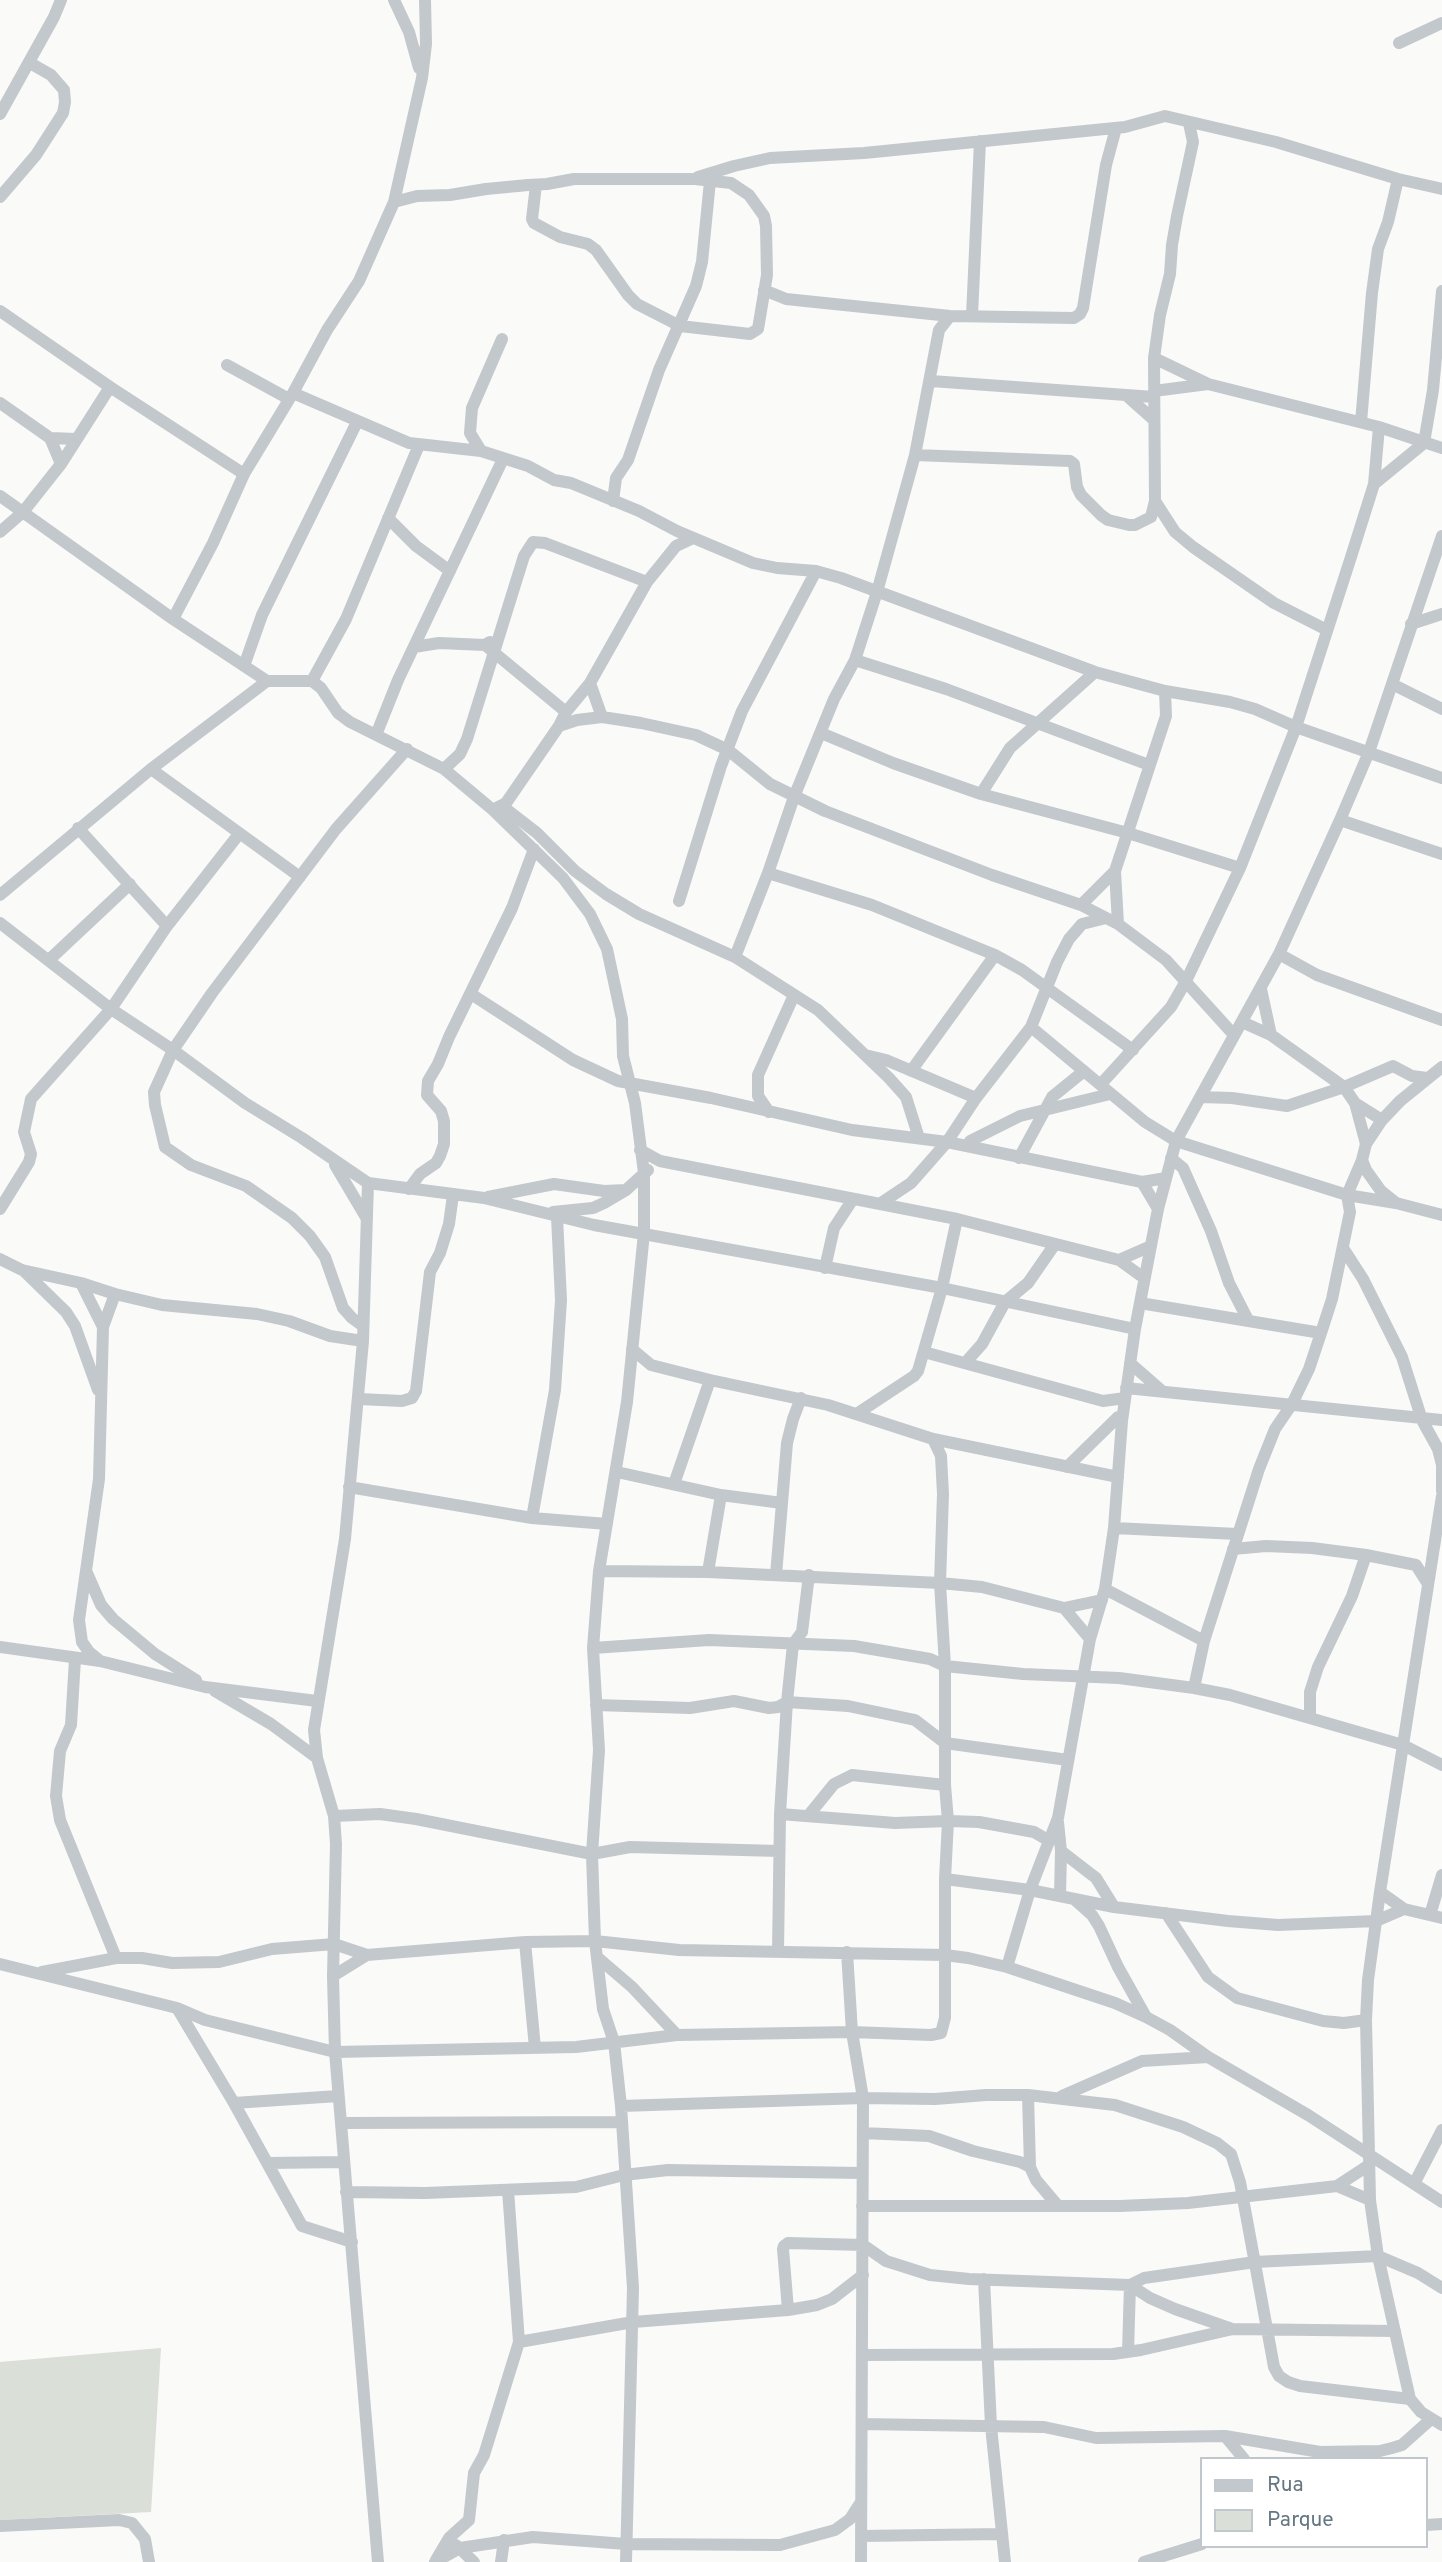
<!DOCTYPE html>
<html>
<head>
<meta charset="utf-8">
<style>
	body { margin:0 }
	#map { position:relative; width:1442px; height:2562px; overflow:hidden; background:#fafaf8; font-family:Overpass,sans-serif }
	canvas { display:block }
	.legend { position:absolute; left:1200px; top:2457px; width:228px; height:91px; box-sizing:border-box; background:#fff; border:2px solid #c1c8cd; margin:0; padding:9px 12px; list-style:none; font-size:21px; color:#657683 }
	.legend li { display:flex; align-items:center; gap:14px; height:35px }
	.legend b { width:35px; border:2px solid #c1c8cd }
</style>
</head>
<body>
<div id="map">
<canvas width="1442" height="2562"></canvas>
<ul class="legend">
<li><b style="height:9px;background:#c3c8cc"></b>Rua</li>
<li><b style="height:19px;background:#dadfd7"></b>Parque</li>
</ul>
</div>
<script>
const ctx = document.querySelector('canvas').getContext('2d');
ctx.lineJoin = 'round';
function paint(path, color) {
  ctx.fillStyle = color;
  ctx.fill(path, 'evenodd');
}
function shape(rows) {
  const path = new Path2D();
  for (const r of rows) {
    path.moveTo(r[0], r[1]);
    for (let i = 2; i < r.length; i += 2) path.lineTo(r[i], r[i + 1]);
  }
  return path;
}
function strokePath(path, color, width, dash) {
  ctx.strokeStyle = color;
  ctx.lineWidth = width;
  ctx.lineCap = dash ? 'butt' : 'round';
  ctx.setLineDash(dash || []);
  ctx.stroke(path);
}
paint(shape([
	[161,2348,151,2512,0,2520,0,2362]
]), '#dadfd7');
strokePath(shape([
	[394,0,409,32,419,68],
	[1399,43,1442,23],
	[0,114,54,17,61,0],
	[698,177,734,166,770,158,864,153,1125,127,1165,116,1276,142,1398,179,1442,189],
	[0,197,36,155,63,113,65,102,64,90,51,75,30,63],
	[394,202,417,196,450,195,486,189,528,185,547,184,574,179,695,179,731,183,749,195,764,216,766,226,767,275,758,329,750,334,680,326,637,304,628,295,596,250,588,244,560,237,534,223,532,219,536,185],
	[764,290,786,299,950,316,1074,318,1080,314,1083,308,1106,165,1116,128],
	[0,311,110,387,244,474],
	[950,316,939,330,915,455,877,592,855,660,834,699,794,797,768,873,872,905,995,955,1022,970,1133,1050],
	[972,316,980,141],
	[1154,358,1208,384,1379,427,1442,448],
	[227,365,289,399],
	[931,381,1154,397],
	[1154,391,1208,384],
	[293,393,409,443,481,451,528,466,554,480,571,483,639,511,677,531,753,563,777,568,816,571,841,578,1095,672,1165,691,1230,702,1255,709,1296,727,1442,778],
	[1127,396,1154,420],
	[0,403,50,438],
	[1361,422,1372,293,1378,249,1388,222,1398,179],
	[481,451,470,433,472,408,502,339],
	[915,455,1070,461,1074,464,1077,487,1081,495,1101,515,1108,520,1129,525,1135,525,1151,517,1155,501,1154,358,1160,315,1170,274,1172,245,1177,216,1193,142,1189,123],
	[61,464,50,438,76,439],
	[1374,484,1424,443,1433,390,1442,291],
	[0,496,173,619],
	[613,501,616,478,628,460,659,370,696,286,702,262,710,181],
	[1155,501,1175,532,1193,547,1274,603,1327,630],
	[388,518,416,546,450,571],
	[0,532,23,512,61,464,110,387],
	[1411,624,1442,614],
	[485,645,566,712],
	[414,647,439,643,485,645,490,642],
	[855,660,946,689,1149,765],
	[244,666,262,615,357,422],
	[267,681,173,619,213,543,244,474,293,393,327,330,359,281,394,202,422,78,426,44,425,0],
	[312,681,346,619,419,445],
	[590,683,602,717],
	[1392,684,1442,709],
	[559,726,577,720,602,717,641,723,696,735,728,750,770,784,825,811,992,875,1081,905,1118,924,1166,960,1234,1035],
	[821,733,893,763,981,794,1128,833,1240,868],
	[376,735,398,680,503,459],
	[151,769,300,877],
	[444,769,460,754,467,739,524,556,533,542,545,543,647,582],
	[981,794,1010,748,1095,672],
	[496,808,506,803,559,726,566,712,590,683,647,582,676,546,693,538],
	[506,809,537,833,575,871,606,894,639,914,735,957,818,1010,889,1078,906,1097,919,1138],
	[1340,820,1442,854],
	[78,828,167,926],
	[0,895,151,769,267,681,312,681,321,688,338,713,350,722,444,769,493,810,563,878,590,914,607,949,622,1019,623,1056,635,1103,644,1173,644,1233,627,1402,599,1571,593,1648,599,1750,592,1854,595,1941,603,2009,614,2042,621,2106,633,2288,626,2562],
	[679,901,721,766,742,711,816,571],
	[1081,905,1115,871],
	[0,923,111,1009,173,1050,245,1103,302,1138,368,1183,484,1198,594,1225,942,1288,1135,1329],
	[1118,924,1115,871,1166,716,1165,691],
	[1279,954,1317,975,1442,1020],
	[735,957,768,873],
	[49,960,130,884],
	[1261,989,1271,1035],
	[471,994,573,1060,618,1081,711,1098,852,1130,947,1142,1142,1182,1166,1178],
	[1242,1022,1271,1035,1344,1087,1355,1103,1366,1144],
	[1031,1027,1145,1122,1176,1141,1347,1195,1396,1203,1442,1215],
	[865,1055,886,1060,976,1098],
	[911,1071,995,955],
	[1101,1084,1171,1007,1186,981,1240,868,1296,727,1351,557,1374,484,1379,427],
	[1201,1097,1232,1098,1287,1106,1344,1087,1393,1066,1412,1076,1427,1078],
	[1355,1103,1382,1120],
	[769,1112,758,1096,758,1075,794,995],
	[970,1141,1020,1116,1110,1094],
	[640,1150,660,1161,957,1219,1119,1260,1144,1278],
	[1019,1158,1052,1097,1084,1071],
	[1171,1158,1183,1168,1211,1231,1229,1283,1248,1320],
	[335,1165,367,1219],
	[1142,1182,1158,1209],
	[368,1183,363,1341,345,1539,314,1730,317,1758,334,1816,336,1844,333,1976,335,2052,378,2562],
	[409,1189,420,1174,436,1163,440,1156,444,1144,444,1121,441,1111,427,1095,428,1081,438,1064,449,1037,512,908,534,849],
	[488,1197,554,1184,604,1191,626,1190],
	[881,1203,911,1183,947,1142,976,1098,1031,1027,1057,962,1069,939,1082,924,1106,918],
	[1396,1203,1381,1191,1366,1170,1362,1160,1366,1144,1382,1120,1400,1101,1442,1067],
	[0,1209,29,1162,31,1154,24,1132,31,1099,111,1009,167,926,239,834],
	[553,1212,593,1208,604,1203,626,1190,648,1170],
	[1343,1248,1363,1279,1402,1357,1422,1420,1438,1449,1442,1465,1442,1491],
	[0,1259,22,1270,81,1283,115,1294,162,1305,257,1314,289,1321,330,1336,363,1341],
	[1119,1260,1151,1246],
	[825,1268,834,1228,853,1199],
	[24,1271,66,1312,75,1326,98,1390],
	[81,1283,103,1327],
	[1140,1303,1321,1333],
	[363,1326,352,1318,343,1308,325,1257,310,1236,292,1218,246,1186,191,1165,165,1147,155,1105,154,1092,173,1050,212,993,336,829,407,749],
	[632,1349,651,1365,710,1380,828,1405,933,1439,1118,1477],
	[924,1352,1103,1401,1125,1398],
	[966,1362,982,1344,1005,1302,1028,1283,1055,1244],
	[1130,1363,1162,1391],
	[1126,1388,1442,1420],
	[359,1399,402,1401,412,1398,416,1391,430,1272,440,1253,449,1224,453,1195],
	[858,1413,914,1376,918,1371,942,1288,957,1219],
	[1067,1467,1118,1417],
	[617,1472,721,1495,782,1503],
	[674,1484,710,1380],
	[349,1487,532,1518,607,1524],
	[1442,1496,1380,1892,1368,1980,1366,2020,1370,2200,1378,2256,1410,2399,1421,2412,1442,2425],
	[532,1518,555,1390,561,1300,557,1217],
	[1114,1528,1237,1534],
	[1233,1549,1266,1546,1312,1548,1366,1555,1416,1565,1428,1584],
	[599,1571,708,1572,940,1583,982,1587,1064,1608,1102,1600],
	[708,1572,721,1495],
	[87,1573,101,1605,113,1619,155,1654,196,1680],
	[776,1575,787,1443,793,1419,801,1398],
	[1105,1589,1204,1641],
	[1064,1608,1090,1639],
	[0,1647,100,1661,205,1687,317,1701],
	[593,1648,709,1640,854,1646,930,1659,945,1666,1023,1674,1119,1678,1194,1688,1230,1695,1403,1745,1442,1765],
	[75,1659,71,1725,60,1751,56,1796,60,1820,116,1958],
	[100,1661,89,1652,82,1642,79,1620,99,1479,103,1327,115,1294],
	[1194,1688,1204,1641,1259,1469,1275,1429,1292,1404,1309,1369,1321,1333,1332,1299,1350,1212,1347,1195,1362,1160],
	[215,1691,271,1724,317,1758],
	[596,1705,690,1708,734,1701,769,1708,778,1707,787,1702,848,1706,915,1720,945,1743,1068,1760],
	[1310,1718,1310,1692,1318,1667,1352,1596,1366,1555],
	[780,1814,895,1823,948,1821,979,1822,1034,1832,1048,1840],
	[334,1816,380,1814,416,1819,592,1854,630,1847,779,1851],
	[808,1816,834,1784,852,1775,945,1785],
	[1058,1822,1061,1851,1060,1896],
	[1061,1851,1096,1878,1114,1907],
	[945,1879,1030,1890,1114,1907,1228,1921,1278,1925,1376,1921,1404,1909],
	[1380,1892,1404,1909,1442,1918],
	[1074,1899,1092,1915,1099,1926,1118,1967,1146,2017],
	[1166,1913,1208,1977,1237,1998,1323,2021,1344,2023,1366,2020],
	[1430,1915,1442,1875],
	[525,1942,535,2048],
	[778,1952,780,1814,787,1702,793,1644,802,1632,809,1575],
	[847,1952,852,2032,863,2098,861,2562],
	[597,1957,632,1987,677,2035],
	[0,1964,177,2008,205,2020,335,2052,576,2047,677,2035,852,2032,931,2035,941,2033,945,2018,945,1879,948,1821,945,1785,945,1666,940,1583,943,1494,941,1456,933,1439],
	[1007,1967,1030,1890,1058,1818,1090,1639,1105,1589,1114,1528,1122,1421,1135,1329,1158,1209,1176,1141,1279,954,1340,820,1369,752,1442,536],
	[42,1972,116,1958,142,1958,172,1963,219,1962,272,1949,334,1944,367,1955,525,1942,595,1941,679,1950,945,1955,968,1958,1007,1967,1115,2003,1146,2017,1170,2030,1208,2057,1308,2115,1442,2202],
	[333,1976,367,1955],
	[177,2008,234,2103,302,2226,352,2242],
	[1028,2095,1030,2167,1036,2180,1058,2206],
	[1062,2096,1142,2061,1208,2057],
	[234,2103,338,2096],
	[621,2106,863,2098,935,2099,986,2095,1028,2095,1115,2105,1183,2127,1217,2143,1231,2154,1240,2182,1274,2367,1279,2376,1288,2382,1300,2386,1410,2399],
	[341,2123,622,2122],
	[863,2133,929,2136,973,2151,1020,2162,1030,2167],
	[268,2163,344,2162],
	[1414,2184,1442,2130],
	[1337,2186,1370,2200],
	[346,2192,425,2193,576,2187,624,2175,668,2170,862,2173],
	[862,2206,1120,2206,1188,2203,1337,2186,1369,2165],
	[984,2279,991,2426,1005,2562],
	[1130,2285,1150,2298,1175,2309,1232,2329],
	[788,2310,783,2249,784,2246,788,2243,863,2245,886,2261,930,2275,969,2279,1130,2285,1144,2278,1255,2262,1378,2256,1418,2273,1442,2288],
	[519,2342,633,2322,788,2310,817,2305,832,2299,863,2275],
	[1128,2352,1130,2285],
	[862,2355,1113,2354,1141,2350,1233,2329,1395,2331],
	[862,2424,1044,2427,1096,2438,1225,2436,1320,2452,1380,2451,1392,2448,1402,2445,1430,2420],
	[1225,2436,1244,2459],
	[1426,2525,1442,2524],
	[0,2526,119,2520,132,2523,145,2539,149,2562],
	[861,2536,1001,2534],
	[456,2545,474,2562],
	[436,2560,449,2538,469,2520,474,2473,484,2455,519,2342,508,2190],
	[435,2562,460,2548,533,2537,626,2544,780,2545,835,2530,850,2519,861,2502],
	[501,2562,504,2540],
	[1144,2562,1202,2544]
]), '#c3c8cc', 12);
</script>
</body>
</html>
